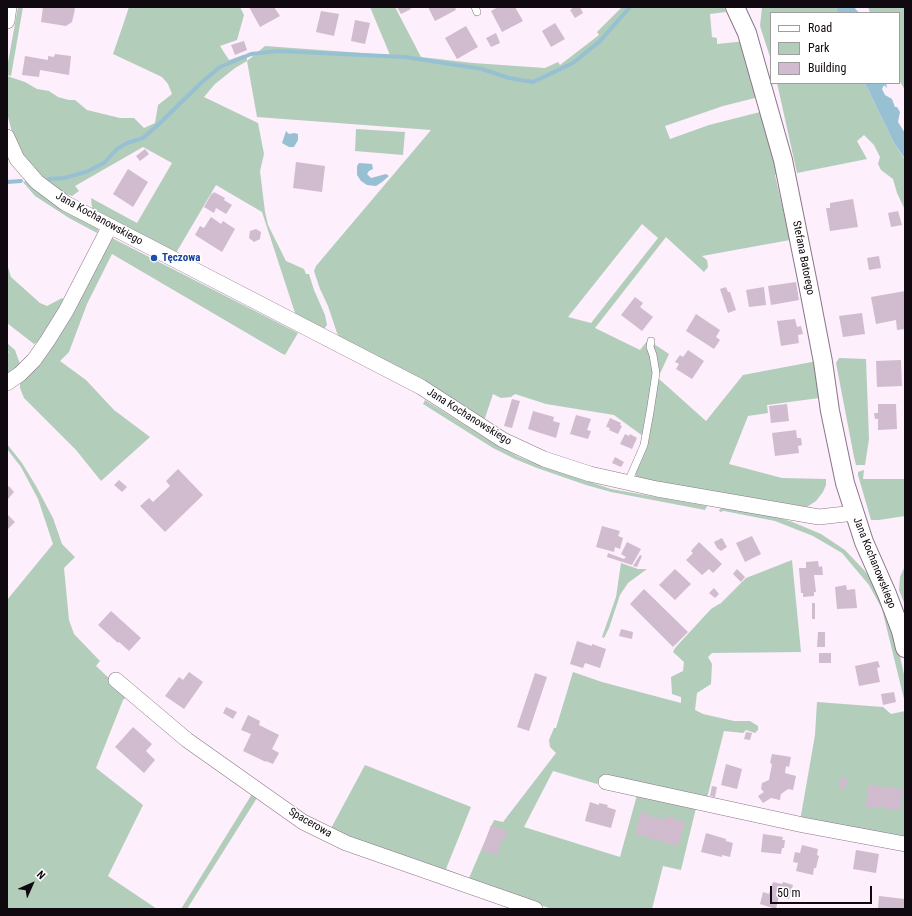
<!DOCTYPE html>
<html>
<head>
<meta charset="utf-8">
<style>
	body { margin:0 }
	#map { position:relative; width:912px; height:916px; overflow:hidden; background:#fdeffc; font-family:"Roboto Condensed",sans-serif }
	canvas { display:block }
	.frame { position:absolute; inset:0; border:8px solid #110910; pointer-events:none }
	.legend { position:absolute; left:770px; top:12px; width:130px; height:72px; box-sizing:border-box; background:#fff; border:1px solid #a09d9f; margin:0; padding:5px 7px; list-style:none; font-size:12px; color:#110910 }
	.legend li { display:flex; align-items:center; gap:8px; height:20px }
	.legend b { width:20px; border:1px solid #a09d9f }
	.north { position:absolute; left:12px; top:864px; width:40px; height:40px; -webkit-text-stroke:3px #fff; paint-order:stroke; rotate:45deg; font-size:11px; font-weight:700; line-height:16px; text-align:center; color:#110910 }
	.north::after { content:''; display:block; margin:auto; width:14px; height:18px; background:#110910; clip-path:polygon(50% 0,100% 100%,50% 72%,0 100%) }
	.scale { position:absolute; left:770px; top:886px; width:102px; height:18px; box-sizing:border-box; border:2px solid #110910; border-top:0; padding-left:5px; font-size:12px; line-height:14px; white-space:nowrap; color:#110910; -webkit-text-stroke:3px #fff; paint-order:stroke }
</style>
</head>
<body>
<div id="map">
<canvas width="912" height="916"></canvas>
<div class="frame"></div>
<ul class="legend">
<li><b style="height:5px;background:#fff"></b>Road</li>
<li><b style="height:11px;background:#b3cdbb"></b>Park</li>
<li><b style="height:11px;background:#d1bbcf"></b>Building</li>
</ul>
<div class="north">N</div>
<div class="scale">50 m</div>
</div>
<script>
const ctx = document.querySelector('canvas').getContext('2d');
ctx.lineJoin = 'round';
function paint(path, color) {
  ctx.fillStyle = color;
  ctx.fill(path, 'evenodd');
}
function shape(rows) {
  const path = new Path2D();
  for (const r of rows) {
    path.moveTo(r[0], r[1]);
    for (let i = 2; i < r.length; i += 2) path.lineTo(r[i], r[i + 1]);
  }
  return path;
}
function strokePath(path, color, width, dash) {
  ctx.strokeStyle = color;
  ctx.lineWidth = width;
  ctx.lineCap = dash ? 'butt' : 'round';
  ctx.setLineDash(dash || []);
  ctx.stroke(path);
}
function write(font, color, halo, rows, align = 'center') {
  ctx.font = font + ' "Roboto Condensed",sans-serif';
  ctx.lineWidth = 3;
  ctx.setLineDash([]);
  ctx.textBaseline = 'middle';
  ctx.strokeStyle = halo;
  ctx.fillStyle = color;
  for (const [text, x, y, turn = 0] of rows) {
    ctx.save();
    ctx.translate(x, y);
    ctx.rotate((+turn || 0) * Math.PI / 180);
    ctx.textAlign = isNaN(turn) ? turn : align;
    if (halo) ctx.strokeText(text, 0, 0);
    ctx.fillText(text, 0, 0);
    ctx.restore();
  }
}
paint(shape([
	[18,7,23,7,11,76,7,75,7,68],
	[129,7,240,7,244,15,237,40,220,46,229,60,243,55,247,57,247,61,265,46,390,55,370,7,395,7,421,57,473,63,545,68,558,62,560,65,599,35,597,32,622,7,724,7,726,12,710,14,712,37,717,38,717,44,746,41,760,94,755,98,723,106,665,126,670,139,709,125,764,111,778,173,775,175,790,240,702,256,707,260,708,267,704,272,666,237,595,328,640,350,648,340,669,354,658,378,706,421,743,375,817,361,819,398,767,405,768,413,748,416,729,464,782,478,826,479,826,485,823,492,816,501,807,507,639,479,636,476,635,473,647,439,614,415,546,404,515,394,511,397,501,398,493,394,484,421,341,339,337,333,328,306,320,289,314,271,316,266,431,130,257,117,247,61,235,68,215,84,204,97,258,123,264,154,260,171,265,212,268,225,286,261,304,269,306,274,309,274,314,290,325,315,327,325,324,329,296,316,262,212,216,185,176,253,92,208,91,198,137,223,172,163,143,147,75,186,79,191,72,196,58,191,33,168,21,153,13,136,7,113,7,76,25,82,37,89,49,91,58,97,69,100,75,100,87,110,120,118,134,118,144,128,155,123,158,105,172,94,168,84,162,77,113,54,123,25],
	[642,224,658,238,591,323,568,317],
	[762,7,836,7,838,13,771,13,771,60,760,26],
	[868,7,905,7,905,90,899,80,899,13,870,13],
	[777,83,865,83,894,143,905,160,905,210,897,193,893,179,881,170,878,164,880,157,874,145,864,135,857,141,867,159,797,173],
	[356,129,405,132,403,155,355,151],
	[26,181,99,228,97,233,69,218,35,196,23,182],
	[112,238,298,333,285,355,281,353,112,254,87,304,69,352,60,361,86,380,114,410,150,437,101,481,76,450,24,398,20,388,20,380],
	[7,264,11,277,40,303,47,306,62,298,65,301,41,340,34,344,7,323],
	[7,343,15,350,20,364,7,378,7,354,9,352,7,350],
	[839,358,866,359,869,439,865,465,856,465,854,457,836,363],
	[425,400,495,444,519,457,539,465,611,489,707,506,705,510,611,492,586,485,537,468,515,459,493,448,423,404],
	[7,444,22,463,36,486,53,518,62,544,75,557,64,568,69,620,74,634,100,661,96,666,128,696,123,700,96,768,143,805,108,876,157,909,7,909,7,600,53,544,38,499,21,467,7,449],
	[864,470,863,479,905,479,905,516,879,520,871,520,858,475,858,472],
	[721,508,772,516,790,521,821,534,845,550,864,570,875,584,896,638,905,679,905,703,882,609,869,585,842,553,813,536,775,521,724,511,720,512,719,510],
	[905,555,905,605,899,590,900,577,905,566],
	[792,560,801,652,712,653,708,657,712,664,711,684,697,693,695,710,703,714,734,721,750,721,758,726,758,730,755,733,746,730,743,733,724,731,706,802,607,777,597,784,553,771,524,827,620,857,637,795,696,808,681,870,663,866,652,909,552,909,329,832,365,765,471,807,446,869,469,878,494,820,503,822,556,753,550,747,549,740,554,728,556,728,573,672,602,682,681,703,681,697,672,694,671,677,683,671,684,662,673,652,675,648,711,609,719,604,720,604,746,578],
	[621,563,638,569,647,569,628,583,620,595,609,628,604,638,602,637,616,597],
	[817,702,883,707,891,714,905,711,905,839,800,821,815,735],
	[252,794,257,798,187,909,181,909]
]), '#b3cdbb');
paint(shape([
	[836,7,854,7,859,13,838,13],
	[865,83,886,83,887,88,884,85,882,89,885,95,892,99,895,107,897,107,900,112,898,122,905,133,905,159,894,143],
	[286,131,289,134,294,133,298,134,298,140,294,147,289,147,282,143],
	[359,163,372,164,373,169,369,171,367,174,371,178,386,174,389,176,382,182,376,186,367,185,361,181,357,175,357,166]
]), '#97c0d3');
strokePath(shape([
	[49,179,64,178,86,172,104,163,117,149,127,143,143,138,160,123,202,82,220,67,251,54,278,51,405,57,482,69,509,78,533,82,573,63,600,41,630,7],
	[7,182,21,181]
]), '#97c0d3', 4);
paint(shape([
	[43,7,73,7,75,9,72,22,66,26,41,22],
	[249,7,274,7,280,16,260,27],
	[397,7,410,7,411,9,401,14],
	[428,7,455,7,456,10,435,21],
	[498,7,515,7,523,21,502,32,491,11],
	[574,7,580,7,583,13,575,18,570,10],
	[321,11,339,14,334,36,316,32],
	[355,20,370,23,365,44,351,41],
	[555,23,565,39,551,47,542,31],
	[466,26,478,47,457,59,445,38],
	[496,33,500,43,491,47,486,38],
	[244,41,247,50,235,55,231,45],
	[55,54,71,56,69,75,40,70,39,77,22,75,25,56,48,60,48,56,54,57],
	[145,149,149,154,140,161,136,156],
	[296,162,325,166,322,192,293,188],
	[128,169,148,182,133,207,113,194],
	[214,192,225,198,224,200,232,205,226,214,216,208,214,213,204,207,212,193,213,194],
	[853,199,858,227,830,231,826,208,830,208,830,203],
	[898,211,902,225,891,227,888,213],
	[211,217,221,224,223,221,235,229,222,252,195,235,200,226,204,228],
	[256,229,261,232,260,239,254,242,249,238,250,231],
	[879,256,881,268,869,270,867,258],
	[796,282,799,300,771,305,768,286],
	[726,287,728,292,730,292,736,310,728,313,720,289],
	[764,287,766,305,749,307,746,290],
	[905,291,905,329,897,330,896,320,876,324,871,297],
	[635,297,643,303,640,307,653,317,642,331,621,315],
	[862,313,865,334,843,337,839,316],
	[696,314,720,330,716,337,720,340,714,349,686,331],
	[795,319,797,327,801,326,803,334,798,335,799,343,781,346,777,321],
	[688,350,704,361,692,379,676,369,679,364,675,362,680,355,683,357],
	[901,360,902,386,877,387,876,361],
	[512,399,520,401,512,428,504,426],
	[787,404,789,421,771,423,769,406],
	[878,404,896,404,897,429,878,430,878,419,875,419,874,413,878,413],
	[533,411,554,417,553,421,560,423,556,438,528,429],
	[576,415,591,419,587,430,591,431,588,439,570,434],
	[610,418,621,423,620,425,622,426,618,434,609,430,610,428,606,427],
	[796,430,797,438,801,438,802,445,798,446,799,453,775,456,772,433],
	[625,434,629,436,630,434,637,438,632,449,620,444],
	[615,457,624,462,621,467,612,463],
	[178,469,203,495,165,532,140,506,149,498,153,502,170,486,166,481],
	[119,480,127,487,122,492,114,485],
	[9,486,14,492,8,499,7,488],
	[7,514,15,522,7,530],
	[602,526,620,531,618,536,623,538,620,549,615,547,614,552,596,547],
	[752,536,761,554,745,562,736,543],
	[722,538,727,547,721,551,717,548,714,542],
	[627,542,641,549,632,565,607,557,608,553,624,559,626,557,621,554],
	[699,542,722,564,713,573,709,569,702,575,686,560,693,553,691,551],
	[640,555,642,556,637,567,633,566],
	[818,561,819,567,822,566,823,575,814,575,816,592,814,592,814,596,803,597,803,593,801,593,799,568,806,568,806,562],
	[675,569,691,584,675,600,659,585],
	[737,569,745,577,741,582,733,574],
	[846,585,847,590,855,589,857,608,837,609,835,587],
	[714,588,719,594,715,598,709,593],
	[644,589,688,632,673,647,630,604],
	[812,603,815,603,815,619,812,619],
	[111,611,141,638,129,651,119,642,118,643,98,625],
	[621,629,633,632,632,639,619,636],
	[818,632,825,632,825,647,817,647],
	[577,641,592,646,592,644,606,649,600,668,585,663,583,668,570,664],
	[819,653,831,653,831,663,819,663],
	[878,661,880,667,877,668,880,682,859,686,855,666],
	[189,672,203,682,184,709,165,696,179,677,183,680],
	[535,673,547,677,529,731,517,727],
	[894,692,896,702,883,705,881,694],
	[226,707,237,712,233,719,223,713],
	[248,715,260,721,259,725,279,735,272,749,279,753,273,764,266,761,266,762,243,751,251,734,241,730],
	[133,727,152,744,146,751,155,760,144,773,115,747],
	[746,732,752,733,750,740,744,739],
	[772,754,791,757,789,767,786,766,785,773,796,776,793,790,788,789,781,794,780,800,771,798,763,803,758,796,764,792,761,789,762,783,769,780,772,764,770,763],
	[726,764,742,769,737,789,721,785],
	[841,777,847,778,845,789,839,788],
	[868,785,903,789,900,810,885,809,885,807,879,806,879,808,866,807],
	[712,786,717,787,715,797,710,796],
	[590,802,599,805,599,803,608,805,607,807,616,810,611,828,585,821],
	[641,812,649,814,649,816,665,820,666,816,685,822,678,846,635,834],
	[491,825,507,831,505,839,502,838,497,855,482,850],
	[706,833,726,839,726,841,733,843,730,857,722,855,722,857,701,852],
	[763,834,783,837,782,840,785,840,784,848,782,848,781,854,761,852],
	[802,845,818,849,817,855,819,856,816,868,814,868,813,875,796,871,798,863,793,862,795,852,800,853],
	[856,850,879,854,876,873,853,869],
	[773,882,782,884,783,882,793,885,789,899,779,896,776,909,760,904,763,892,769,894],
	[879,896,905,899,905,909,878,909]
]), '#d1bbcf');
const service = shape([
	[475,7,477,12],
	[628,482,644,445,650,412,656,373,653,355,650,347,651,341]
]);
const minor = shape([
	[7,21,9,7],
	[7,137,17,159,37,182,65,203,421,387,503,440,544,459,590,474,657,489,819,517,854,513],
	[7,383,20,374,34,360,48,340,66,311,110,226],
	[116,680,187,740,303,822,346,843,535,909],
	[606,782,803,825,905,844]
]);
const tertiary = shape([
	[735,7,747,33,783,160,808,284,823,362,830,411,845,483,864,542,887,594,901,631,905,648]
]);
strokePath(service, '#8b7689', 8);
strokePath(minor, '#8b7689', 16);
strokePath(tertiary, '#8b7689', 20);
strokePath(service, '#fff', 7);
strokePath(minor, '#fff', 15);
strokePath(tertiary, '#fff', 18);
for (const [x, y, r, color] of [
	[154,258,4,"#1a4fb4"]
]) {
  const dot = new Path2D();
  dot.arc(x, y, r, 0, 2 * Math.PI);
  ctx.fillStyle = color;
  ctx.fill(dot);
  strokePath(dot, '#fff', 1.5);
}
write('11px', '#110910', '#fff', [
	["Jana Kochanowskiego",99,219,29],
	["Stefana Batorego",803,258,79],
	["Jana Kochanowskiego",469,417,32],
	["Jana Kochanowskiego",874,563,68],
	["Spacerowa",310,823,30]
]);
write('bold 11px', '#164399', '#fff', [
	["Tęczowa",162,258]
], 'left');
</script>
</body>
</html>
